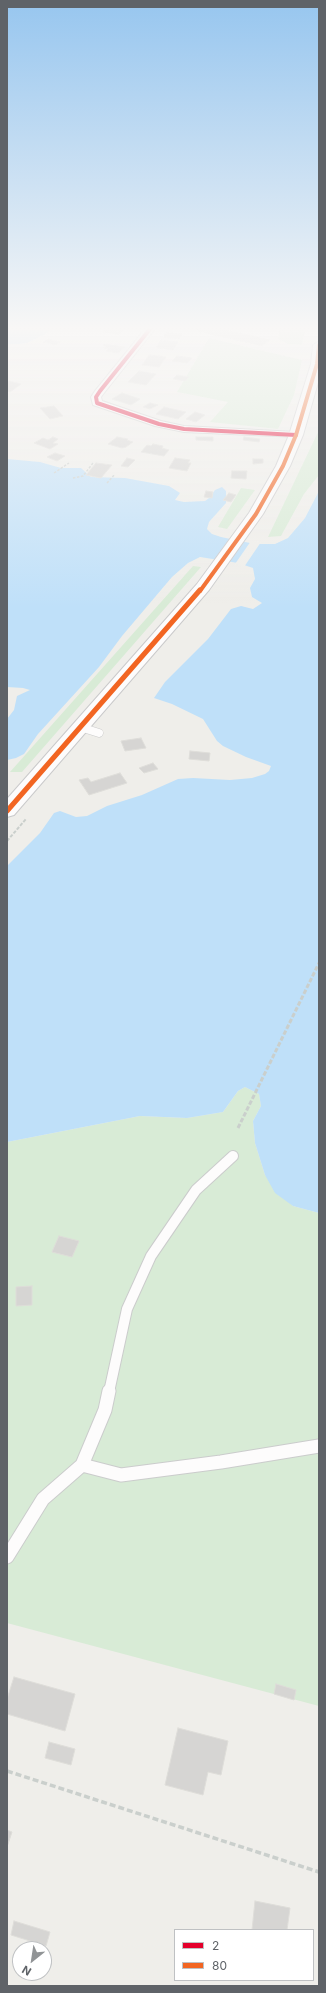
<!DOCTYPE html>
<html>
<head>
<meta charset="utf-8">
<style>
	body { margin:0 }
	#map { position:relative; width:326px; height:1993px; overflow:hidden; background:#efeeea; font-family:Inter,sans-serif }
	canvas { display:block }
	.frame { position:absolute; inset:0; border:8px solid #5f6368; pointer-events:none }
	.legend { position:absolute; left:174px; top:1929px; width:140px; height:52px; box-sizing:border-box; background:#fff; border:1px solid #bfc1c3; margin:0; padding:5px 7px; list-style:none; font-size:12px; color:#5f6368 }
	.legend li { display:flex; align-items:center; gap:8px; height:20px }
	.legend b { width:20px; border:1px solid #bfc1c3 }
	.north { position:absolute; left:12px; top:1941px; width:40px; height:40px; box-sizing:border-box; background:#fff; border:1px solid #bfc1c3; border-radius:50%; rotate:210deg; font-size:11px; font-weight:700; line-height:16px; text-align:center; color:#5f6368 }
	.north::after { content:''; display:block; margin:auto; width:14px; height:18px; background:#919496; clip-path:polygon(50% 0,100% 100%,50% 72%,0 100%) }
</style>
</head>
<body>
<div id="map">
<canvas width="326" height="1993"></canvas>
<div class="frame"></div>
<ul class="legend">
<li><b style="height:5px;background:#e4002b"></b>2</li>
<li><b style="height:5px;background:#f26522"></b>80</li>
</ul>
<div class="north">N</div>
</div>
<script>
const ctx = document.querySelector('canvas').getContext('2d');
ctx.lineJoin = 'round';
function paint(path, color) {
  ctx.fillStyle = color;
  ctx.fill(path, 'evenodd');
}
function shape(rows) {
  const path = new Path2D();
  for (const r of rows) {
    path.moveTo(r[0], r[1]);
    for (let i = 2; i < r.length; i += 2) path.lineTo(r[i], r[i + 1]);
  }
  return path;
}
function strokePath(path, color, width, dash) {
  ctx.strokeStyle = color;
  ctx.lineWidth = width;
  ctx.lineCap = dash ? 'butt' : 'round';
  ctx.setLineDash(dash || []);
  ctx.stroke(path);
}
paint(shape([
	[280,329,305,329,302,345,288,344,278,339],
	[209,338,302,360,294,395,278,429,210,422,228,402,177,392],
	[319,430,319,475,304,494,281,536,268,537],
	[241,488,255,490,227,529,218,527],
	[193,566,201,567,22,772,10,772],
	[245,1087,259,1094,261,1106,253,1121,255,1143,265,1175,293,1206,319,1213,319,1706,7,1623,7,1142,140,1116,187,1118,223,1112,238,1091]
]), '#d8ebd6');
paint(shape([
	[7,329,48,329,49,331,45,334,27,343,17,344,7,344],
	[7,459,40,462,61,468,81,468,91,477,125,478,169,486,180,493,175,500,184,502,205,501,209,498,215,490,222,487,226,491,226,503,209,522,207,529,212,534,221,537,255,544,275,544,288,538,305,518,319,491,319,1213,293,1206,275,1193,265,1175,255,1143,253,1121,261,1106,259,1094,245,1087,238,1091,223,1112,187,1118,140,1116,7,1142,7,866,40,833,54,813,60,811,76,817,87,816,107,806,142,795,178,779,193,778,230,780,252,778,265,774,269,771,271,766,246,757,223,746,217,741,203,719,172,704,154,698,165,682,208,639,231,609,241,606,253,609,262,603,252,597,250,588,255,579,253,568,238,563,200,557,188,563,172,577,122,636,99,667,38,734,24,754,16,758,7,760,7,719,14,710,17,696,30,690,23,688,7,687]
]), '#bfe0f9');
paint(shape([
	[251,541,261,542,244,567,235,564]
]), '#efeeea');
const building = shape([
	[104,329,123,329,119,334,102,332,104,329],
	[197,329,221,329,270,340,262,346,198,331,200,329,197,329],
	[166,333,182,334,179,339,164,337,166,333],
	[48,339,60,342,55,345,43,342,48,339],
	[161,340,178,342,173,350,156,348,161,340],
	[104,344,125,347,118,353,106,351,108,349,103,348,106,346,103,345,104,344],
	[149,355,166,357,159,367,142,365,149,355],
	[177,356,192,358,187,363,172,361,177,356],
	[139,371,156,374,146,385,128,382,139,371],
	[177,375,189,377,185,381,173,379,177,375],
	[9,381,21,384,10,392,7,391,7,382,9,381],
	[122,393,140,399,131,405,112,399,122,393],
	[150,403,158,405,150,409,143,407,150,403],
	[54,406,63,416,50,419,40,408,54,406],
	[164,407,186,412,178,419,156,414,164,407],
	[195,412,205,415,196,422,186,419,195,412],
	[53,437,58,439,53,443,58,444,50,449,34,443,43,438,48,440,53,437],
	[117,437,128,439,127,440,133,442,126,447,122,448,108,444,117,437],
	[196,437,213,437,213,441,196,440,196,437],
	[244,437,260,439,259,442,243,440,244,437],
	[153,444,163,446,162,448,169,450,164,456,141,452,147,445,151,446,153,444],
	[55,453,65,456,57,461,47,457,55,453],
	[127,458,135,460,128,467,121,466,127,458],
	[175,458,190,460,188,463,191,463,187,471,169,468,175,458],
	[253,459,263,459,263,463,253,464,253,459],
	[96,463,112,465,101,478,86,475,96,463],
	[232,471,247,471,246,479,231,478,232,471],
	[206,491,213,492,212,498,204,497,206,491],
	[229,493,236,495,231,502,223,500,229,493],
	[141,738,146,748,125,751,121,741,141,738],
	[190,751,210,753,209,761,189,759,190,751],
	[153,763,158,769,144,773,139,768,153,763],
	[120,773,127,783,89,795,79,780,88,778,91,782,120,773],
	[59,1236,79,1241,72,1257,52,1252,59,1236],
	[32,1286,32,1305,16,1306,16,1287,32,1286],
	[14,1677,75,1694,65,1731,7,1714,7,1699,14,1677],
	[276,1684,296,1690,294,1700,274,1694,276,1684],
	[178,1728,228,1741,221,1775,208,1772,203,1795,165,1785,178,1728],
	[49,1742,75,1749,71,1765,45,1758,49,1742],
	[7,1830,12,1832,7,1847,7,1830],
	[255,1901,290,1908,287,1930,252,1930,255,1901],
	[14,1921,50,1932,46,1946,11,1935,14,1921]
]);
paint(building, '#d6d5d3');
strokePath(building, '#deddd9', 1);
const laneFar2 = shape([
	[80,727,99,733]
]);
const laneFar1 = shape([
	[109,1392,127,1309,151,1256,196,1190,233,1156]
]);
const lane = shape([
	[82,1465,105,1410,109,1391],
	[7,1557,43,1499,82,1465,121,1475,221,1462,319,1446]
]);
const street = shape([
	[145,329,155,329,104,393,101,397,102,401,161,421,184,426,296,432,301,435,300,437,184,432,155,426,93,405,91,397,95,391,145,329]
]);
const secondary = shape([
	[319,341,319,379,303,435,290,466,263,514,209,590,14,815,7,817,7,799,197,584,249,513,276,466,289,435,311,364,313,345,319,341]
]);
strokePath(laneFar2, '#cbcccc', 9);
strokePath(laneFar1, '#cbcccc', 12);
strokePath(lane, '#cbcccc', 15);
strokePath(street, '#cbcccc', 2);
strokePath(secondary, '#cacacb', 2);
strokePath(shape([
	[54,473,69,463],
	[73,478,83,476,93,463],
	[107,483,115,474]
]), '#cacfcc', 1.5, [2.5, 1.5]);
strokePath(shape([
	[7,841,26,819]
]), '#cacfcc', 2, [3.5, 1.5]);
strokePath(shape([
	[238,1128,319,963]
]), '#cacfcc', 3, [4.5, 2]);
strokePath(shape([
	[7,1771,319,1872]
]), '#cacfcc', 3.5, [6, 3]);
strokePath(laneFar2, '#fdfcfc', 8);
strokePath(laneFar1, '#fdfcfc', 10);
strokePath(lane, '#fdfcfc', 13);
paint(street, '#fdfcfc');
paint(secondary, '#fdfcfc');
strokePath(shape([
	[150,329,100,391,96,397,97,403,159,424,184,429,296,435]
]), '#e4002b', 4);
strokePath(shape([
	[200,591,256,514,283,466,296,435,317,364,319,345]
]), '#f26522', 4);
strokePath(shape([
	[7,811,200,590]
]), '#f26522', 5);
const sky = ctx.createLinearGradient(0, 0, 0, 608);
sky.addColorStop(0, '#97c6ef');
sky.addColorStop(0.54, '#f8f7f6');
sky.addColorStop(1, '#f8f7f600');
ctx.fillStyle = sky;
ctx.fillRect(0, 0, 326, 608);
</script>
</body>
</html>
